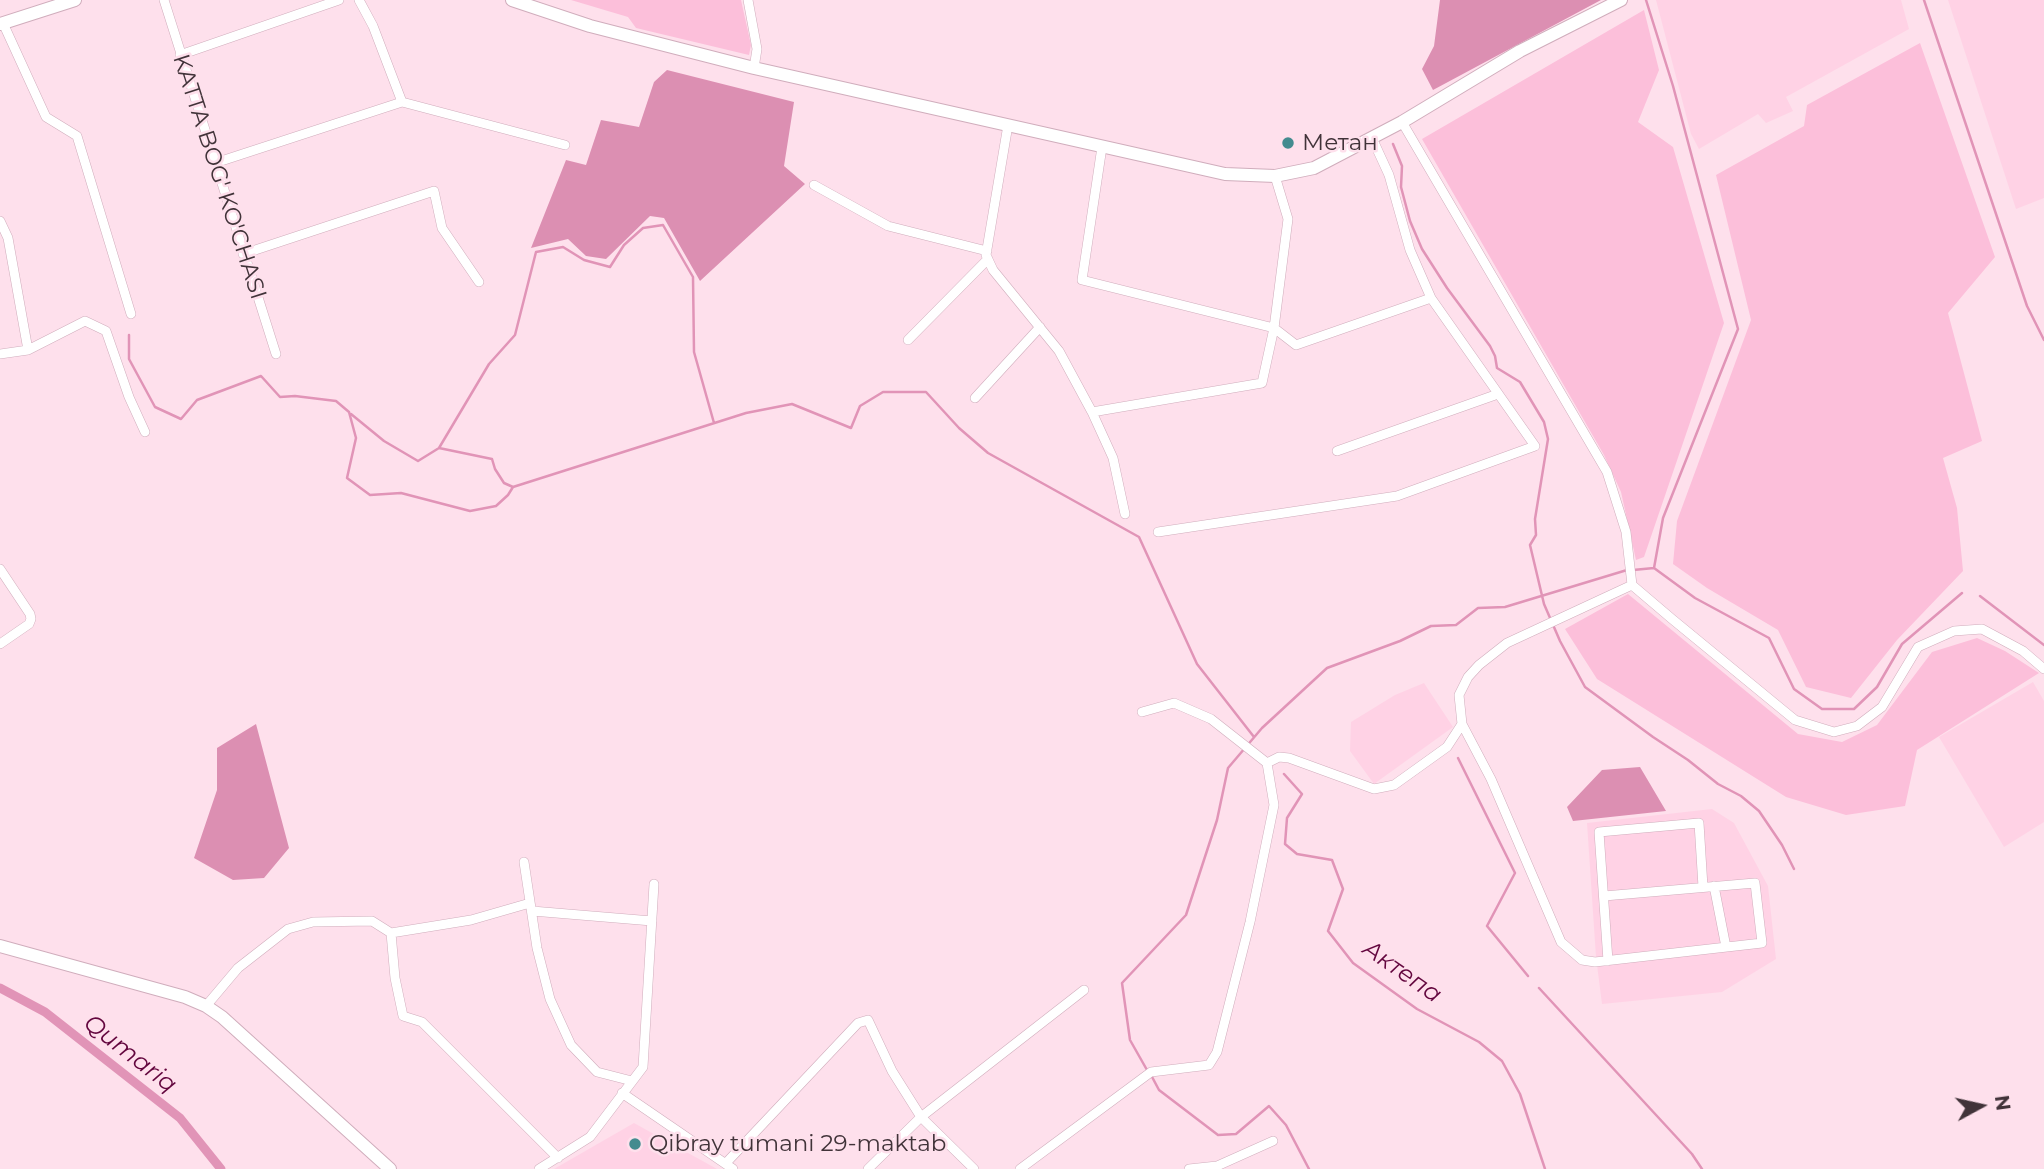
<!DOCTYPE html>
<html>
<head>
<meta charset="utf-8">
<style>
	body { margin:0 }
	#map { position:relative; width:2044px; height:1169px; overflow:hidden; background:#fee0ec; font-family:Montserrat,sans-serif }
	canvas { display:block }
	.north { position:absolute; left:1946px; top:1071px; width:70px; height:70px; -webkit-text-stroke:5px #fee0ec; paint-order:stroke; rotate:82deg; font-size:19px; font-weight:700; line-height:28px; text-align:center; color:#413339 }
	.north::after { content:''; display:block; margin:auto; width:24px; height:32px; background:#413339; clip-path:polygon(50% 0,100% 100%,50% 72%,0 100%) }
</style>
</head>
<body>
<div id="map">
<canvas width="2044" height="1169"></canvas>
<div class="north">N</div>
</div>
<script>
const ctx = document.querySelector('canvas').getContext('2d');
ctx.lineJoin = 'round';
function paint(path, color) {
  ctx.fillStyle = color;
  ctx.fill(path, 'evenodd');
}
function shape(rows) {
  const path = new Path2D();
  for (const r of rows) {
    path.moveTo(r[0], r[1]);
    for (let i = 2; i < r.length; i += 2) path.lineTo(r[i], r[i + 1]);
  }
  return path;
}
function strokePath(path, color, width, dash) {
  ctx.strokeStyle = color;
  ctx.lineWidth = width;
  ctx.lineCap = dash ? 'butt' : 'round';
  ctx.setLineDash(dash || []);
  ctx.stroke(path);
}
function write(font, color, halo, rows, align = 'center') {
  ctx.font = font + ' Montserrat,sans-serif';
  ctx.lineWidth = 5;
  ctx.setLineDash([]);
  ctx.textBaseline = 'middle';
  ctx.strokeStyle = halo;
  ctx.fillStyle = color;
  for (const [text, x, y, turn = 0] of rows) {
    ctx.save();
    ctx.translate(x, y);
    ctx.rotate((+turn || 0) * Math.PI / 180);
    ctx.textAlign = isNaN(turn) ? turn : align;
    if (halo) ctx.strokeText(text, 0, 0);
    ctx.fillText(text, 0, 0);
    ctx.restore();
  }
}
paint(shape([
	[1656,0,1901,0,1909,29,1786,97,1793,111,1766,123,1758,114,1699,149,1691,134],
	[1948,0,2044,0,2044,198,2016,209],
	[2033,682,2044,701,2044,822,2004,847,1939,737],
	[1424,683,1453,727,1374,784,1350,751,1351,722,1395,695],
	[1712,809,1734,823,1768,886,1776,959,1722,992,1602,1004,1596,957,1587,823],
	[634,1123,717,1169,554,1169]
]), '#ffd2e5');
paint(shape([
	[571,0,741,0,751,45,749,55,636,28,628,17],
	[1644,10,1659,70,1638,122,1673,147,1724,323,1644,557,1636,560,1621,492,1604,455,1422,139],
	[1920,43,1995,257,1948,313,1982,441,1943,458,1957,508,1963,571,1897,640,1851,698,1806,687,1778,630,1707,588,1673,564,1677,521,1751,320,1716,175,1804,126,1807,105],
	[1628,594,1798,734,1842,742,1877,725,1932,652,1977,638,2005,651,2039,673,1917,750,1905,806,1846,815,1786,797,1597,679,1565,629]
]), '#fcbfda');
paint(shape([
	[1440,0,1601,0,1433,90,1422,69,1434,46],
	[667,70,794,102,784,166,805,184,700,281,664,218,650,216,606,259,586,256,568,239,531,248,566,160,586,165,601,120,639,127,654,82],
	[256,724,289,848,264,878,233,880,194,858,217,790,217,748],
	[1640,767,1666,811,1573,821,1567,807,1602,770]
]), '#dc8fb2');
strokePath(shape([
	[1646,0,1673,86,1738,329,1663,518,1654,568,1695,598,1769,638,1794,689,1822,709,1854,709,1877,687,1902,644,1962,593],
	[1924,0,2027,306,2044,340],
	[1393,144,1402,166,1401,187,1410,221,1422,249,1447,288,1490,346,1495,356,1497,368,1520,382,1544,422,1548,439,1535,519,1536,535,1530,545,1544,604,1560,641,1585,687,1653,737,1688,760,1718,784,1741,796,1759,811,1782,845,1794,869],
	[129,335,129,359,155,407,181,419,197,400,261,376,280,397,295,396,336,401,349,412,356,438,347,478,370,495,401,493,470,511,496,506,508,495,513,487,746,413,792,404,851,428,860,406,883,392,926,392,959,428,988,453,1139,537,1197,664,1254,737],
	[351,414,384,441,418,461,439,448,489,364,515,335,536,252,563,247,584,260,610,267,624,245,643,228,663,225,693,277,694,352,714,423],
	[439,448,492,459,495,469,504,483,513,487],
	[1633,570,1654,568],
	[1980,596,2044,645],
	[1458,758,1515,873,1487,926,1528,976],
	[1284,774,1302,794,1287,818,1285,844,1297,854,1332,860,1343,889,1328,931,1353,963,1417,1009,1479,1042,1502,1061,1520,1094,1545,1169],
	[1539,988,1692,1154,1702,1169],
	[1147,1070,1130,1040,1122,983,1186,915,1217,820,1228,768,1262,728,1327,668,1400,641,1431,626,1456,625,1478,608,1505,607,1627,570],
	[1151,1075,1159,1090,1218,1135,1236,1134,1269,1106,1286,1125,1309,1169]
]), '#e194b7', 2.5);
strokePath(shape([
	[0,988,45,1012,180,1118,221,1169]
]), '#e194b7', 9);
const minor = shape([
	[164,0,276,354],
	[359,0,373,26,402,102],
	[748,0,757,49,754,68],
	[3,23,46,117,77,136,131,314],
	[180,55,339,0],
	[1402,122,1607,472,1626,532,1632,585,1672,619,1795,720,1834,732,1857,726,1882,707,1918,647,1954,631,1982,629,2023,651,2044,669],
	[1008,125,986,255,993,270,1059,351,1092,412,1113,458,1125,514],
	[1102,147,1082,280,1274,328,1296,345,1431,298],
	[215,163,402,102,565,145],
	[814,185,888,226,987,251],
	[0,221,8,238,28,350],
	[243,254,434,191,442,228,479,282],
	[908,340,988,259],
	[0,354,28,350,85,321,106,331,129,397,145,432],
	[975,398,1040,327],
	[1092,412,1262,383,1274,328,1288,219,1275,176],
	[1337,451,1498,394],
	[1158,532,1397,496,1535,446,1431,298,1410,250,1389,175,1372,138],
	[0,569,30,614,31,619,29,624,0,644],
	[1267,763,1279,757,1289,758,1374,789,1394,785,1447,747,1462,724],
	[524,862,537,948,550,999,571,1045,597,1072,632,1081],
	[1714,886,1726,947],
	[1604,896,1755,883,1762,943,1595,962,1582,960,1561,942,1491,779,1462,724,1459,695,1468,677,1479,665,1507,643,1632,585],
	[532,911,652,921],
	[391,933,395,978,403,1016,422,1022,558,1158],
	[1608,961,1599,832,1699,823,1703,887],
	[206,1006,238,968,288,929,313,922,372,921,391,933,471,920,530,903],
	[622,1093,733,1169],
	[726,1163,858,1023,868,1020,892,1071,921,1117,974,1169],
	[539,1169,590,1137,643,1067,654,884],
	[868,1169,921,1117,1084,990],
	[1020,1169,1151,1072,1209,1065,1217,1052,1250,922,1274,805,1267,763,1211,719,1174,703,1142,712],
	[1189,1169,1217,1166,1273,1141]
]);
const secondary = shape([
	[512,0,590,26,754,68,1225,174,1275,176,1314,168,1402,122,1520,51,1621,0],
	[0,24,75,0],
	[0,946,185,997,206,1006,222,1017,390,1169]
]);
strokePath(minor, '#d0adbc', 10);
strokePath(secondary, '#d0adbc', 14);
strokePath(minor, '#fff', 9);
strokePath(secondary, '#fff', 12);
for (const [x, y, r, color] of [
	[1288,143,7,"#438b8f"],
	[635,1144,7,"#438b8f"]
]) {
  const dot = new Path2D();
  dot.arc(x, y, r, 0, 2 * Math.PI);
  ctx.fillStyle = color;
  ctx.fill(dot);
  strokePath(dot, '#fee0ec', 2.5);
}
write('23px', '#413339', '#fee0ec', [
	["Метан",1302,143],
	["Qibray tumani 29-maktab",649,1144]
], 'left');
write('23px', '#413339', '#fee0ec', [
	["KATTA BOG' KO'CHASI",219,177,72]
]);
write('italic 24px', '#63063e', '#fee0ec', [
	["Актепа",1402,972,35],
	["Qumariq",130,1054,38]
]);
</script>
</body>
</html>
